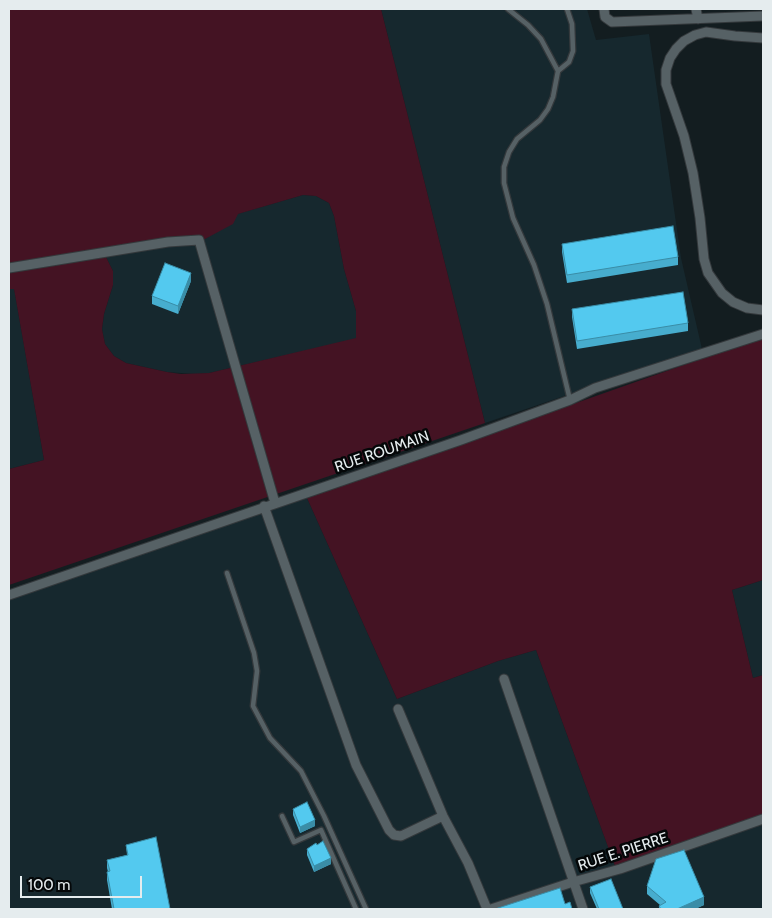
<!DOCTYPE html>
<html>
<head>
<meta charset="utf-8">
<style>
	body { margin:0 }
	#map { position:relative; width:772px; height:918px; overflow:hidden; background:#131d20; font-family:Cabin,sans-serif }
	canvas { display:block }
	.frame { position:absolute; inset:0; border:10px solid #e5ecee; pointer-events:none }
	.scale { position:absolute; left:20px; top:876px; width:122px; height:22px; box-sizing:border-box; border:2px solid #e5ecee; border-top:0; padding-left:6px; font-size:15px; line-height:18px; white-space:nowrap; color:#e5ecee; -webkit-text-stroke:4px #040708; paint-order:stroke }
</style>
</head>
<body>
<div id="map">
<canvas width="772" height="918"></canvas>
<div class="frame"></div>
<div class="scale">100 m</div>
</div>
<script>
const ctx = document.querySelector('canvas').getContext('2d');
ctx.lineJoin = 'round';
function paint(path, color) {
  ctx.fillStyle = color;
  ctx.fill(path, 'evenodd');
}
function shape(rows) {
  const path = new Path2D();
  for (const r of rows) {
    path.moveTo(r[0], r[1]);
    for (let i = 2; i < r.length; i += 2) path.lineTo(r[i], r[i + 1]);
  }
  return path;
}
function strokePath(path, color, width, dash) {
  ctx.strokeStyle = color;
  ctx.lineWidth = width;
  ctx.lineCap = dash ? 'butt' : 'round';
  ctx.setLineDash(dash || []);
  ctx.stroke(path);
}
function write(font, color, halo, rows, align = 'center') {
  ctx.font = font + ' Cabin,sans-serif';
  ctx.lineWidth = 5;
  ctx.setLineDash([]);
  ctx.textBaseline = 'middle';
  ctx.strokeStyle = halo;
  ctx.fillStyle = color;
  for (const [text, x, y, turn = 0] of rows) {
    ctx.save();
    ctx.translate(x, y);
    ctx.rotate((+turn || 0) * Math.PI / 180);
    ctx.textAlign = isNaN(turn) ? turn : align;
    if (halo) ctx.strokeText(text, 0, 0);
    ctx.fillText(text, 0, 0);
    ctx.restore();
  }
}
paint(shape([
	[381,9,587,9,596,40,649,34,681,258,702,349,485,423],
	[303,195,316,196,329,203,334,216,344,269,356,311,356,339,209,373,195,374,167,372,126,363,114,356,105,344,102,329,104,314,113,285,113,271,106,257,205,239,237,214],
	[14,288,44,460,9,469,9,289],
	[307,498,397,699,498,661,536,650,615,866,763,815,763,909,9,909,9,597,112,561],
	[763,580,763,675,753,678,732,590]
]), '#16282e');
paint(shape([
	[9,9,381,9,485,423,9,585,9,469,44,460,14,289,9,289],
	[303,195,316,196,329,203,334,216,344,269,356,311,356,338,209,373,181,374,167,372,126,363,114,356,105,344,102,329,104,314,113,285,113,271,106,257,205,239,233,224,238,214],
	[763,337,763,580,732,590,753,678,763,675,763,815,615,866,536,650,498,661,397,699,307,498]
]), '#441323');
const lane = shape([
	[508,9,528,25,541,39,558,71,553,97,548,109,540,120,517,139,509,152,504,167,504,183,513,218,534,265,547,304,570,400],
	[558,71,569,62,573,51,572,24,567,9],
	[227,573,254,653,257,671,253,706,270,738,301,771,324,816,366,909],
	[282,816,294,842,321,830,356,909]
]);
const street = shape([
	[604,9,605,17,612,22,763,16],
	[696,9,698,19],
	[763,38,735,36,706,32,695,35,684,41,676,49,670,58,666,70,666,84,684,136,693,173,700,218,704,259,708,273,722,293,733,302,747,308,763,310],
	[9,268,168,242,199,240,275,503],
	[264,506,356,765,389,830,394,835,401,836,443,816],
	[9,595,461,440,570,400,595,388,763,334],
	[504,679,583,909],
	[398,709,443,816,468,863,487,909],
	[491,909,573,882,620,869,763,819]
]);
strokePath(lane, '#34393c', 7);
strokePath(street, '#34393c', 11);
strokePath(lane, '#566165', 4.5);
strokePath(street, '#566165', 9);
paint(shape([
	[562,244,678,257,678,265,567,283,562,252],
	[191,281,178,314,152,304,152,296],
	[572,309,688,323,688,331,577,349,572,317],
	[293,809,315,826,300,833,293,815],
	[126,845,170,909,112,909,107,880,107,872,108,872,107,868,107,860,127,855],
	[307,849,331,864,314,872,307,855],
	[647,886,704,905,695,909,659,909,659,906,660,905,647,894],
	[590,887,623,909,597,909,590,893]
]), '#47adce');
paint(shape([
	[191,273,191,281,178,314,178,306],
	[315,820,315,826,300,833,300,827],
	[331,858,331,864,314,872,314,866],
	[704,897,704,905,695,909,677,909]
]), '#3a8da7');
const building = shape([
	[673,226,678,257,567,275,562,244,673,226],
	[165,263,191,273,178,306,152,296,165,263],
	[683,292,688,323,577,341,572,309,683,292],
	[307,802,315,820,300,827,293,809,307,802],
	[156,837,170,909,114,909,107,872,110,871,107,860,128,855,126,845,156,837],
	[323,841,331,858,314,866,307,849,316,843,317,845,323,841],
	[684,850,704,897,677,909,661,909,659,906,666,902,647,886,656,859,684,850],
	[611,879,623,909,599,909,590,887,611,879],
	[560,888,565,904,570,902,572,909,495,909,560,888]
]);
paint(building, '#53c9ef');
strokePath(building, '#3a8da7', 1);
write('15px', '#e5ecee', '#040708', [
	["RUE ROUMAIN",382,452,-19],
	["RUE E. PIERRE",623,852,-18]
]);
</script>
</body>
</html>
